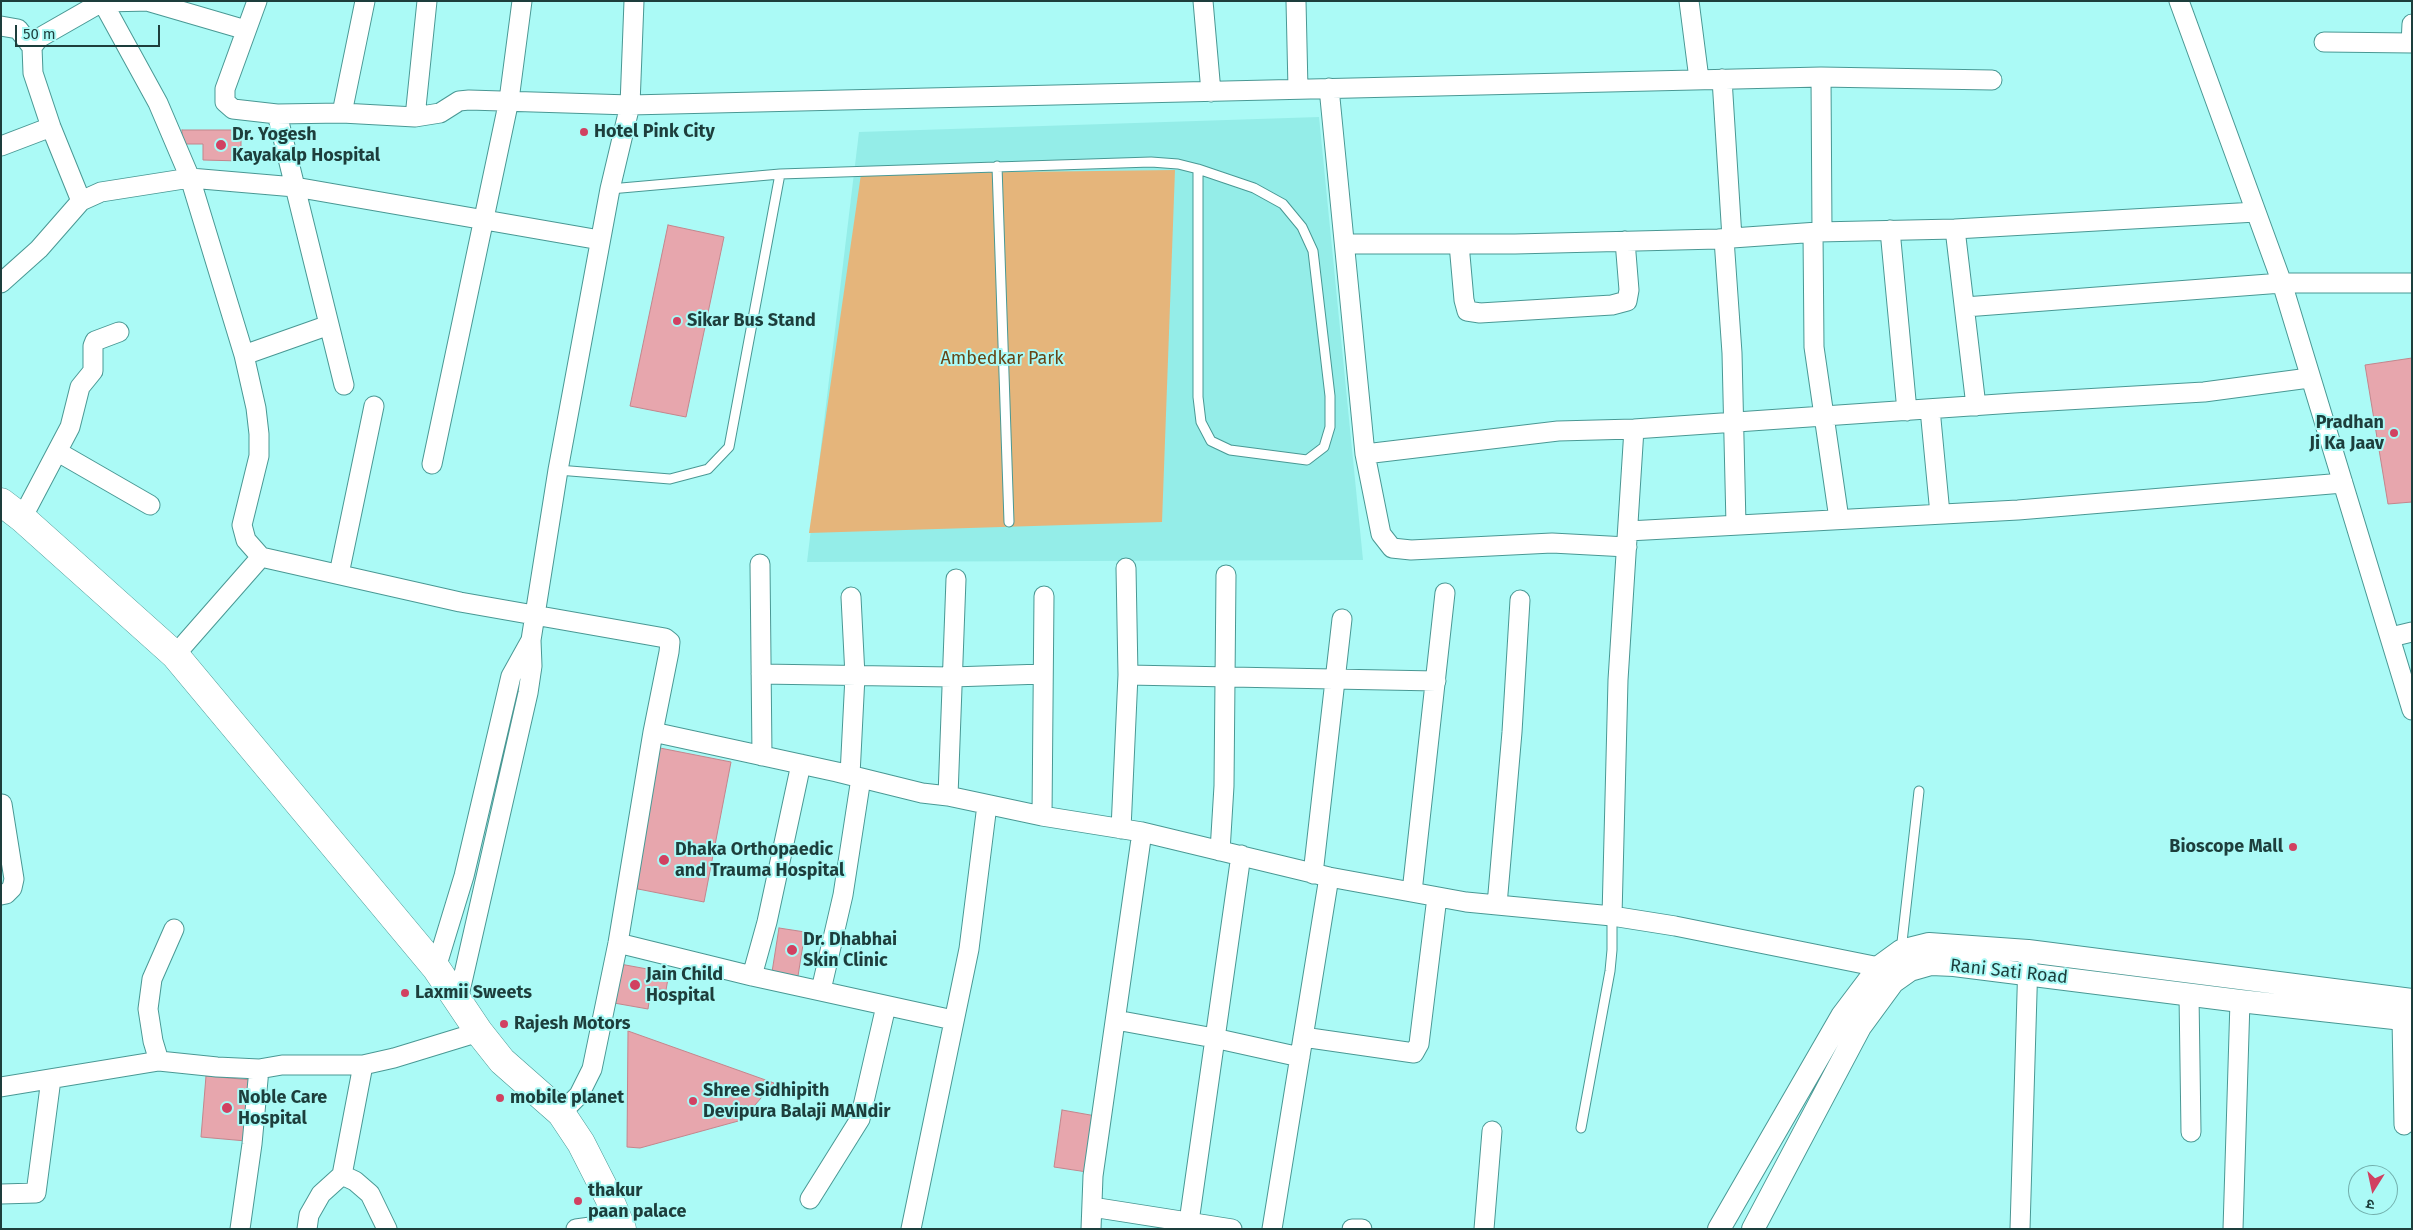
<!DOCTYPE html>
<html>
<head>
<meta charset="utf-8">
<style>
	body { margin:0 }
	#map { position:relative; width:2413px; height:1230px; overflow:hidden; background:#abfaf6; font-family:"Fira Sans","Noto Sans Devanagari",sans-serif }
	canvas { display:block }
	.frame { position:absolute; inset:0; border:2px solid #1d3e3c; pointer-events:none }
	.north { position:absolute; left:2348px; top:1165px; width:50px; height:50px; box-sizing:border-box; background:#abfaf6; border:1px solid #72afac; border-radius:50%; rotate:190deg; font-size:14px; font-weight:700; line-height:20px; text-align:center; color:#1d3e3c }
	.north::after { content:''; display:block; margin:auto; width:18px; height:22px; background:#d14161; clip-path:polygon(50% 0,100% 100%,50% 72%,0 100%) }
	.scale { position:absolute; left:15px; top:25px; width:145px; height:22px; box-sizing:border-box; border:2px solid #1d3e3c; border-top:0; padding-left:6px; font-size:15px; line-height:18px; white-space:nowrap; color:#1d3e3c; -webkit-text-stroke:4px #abfaf6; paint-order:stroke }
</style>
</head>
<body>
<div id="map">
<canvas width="2413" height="1230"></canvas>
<div class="frame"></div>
<div class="north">उ</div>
<div class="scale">50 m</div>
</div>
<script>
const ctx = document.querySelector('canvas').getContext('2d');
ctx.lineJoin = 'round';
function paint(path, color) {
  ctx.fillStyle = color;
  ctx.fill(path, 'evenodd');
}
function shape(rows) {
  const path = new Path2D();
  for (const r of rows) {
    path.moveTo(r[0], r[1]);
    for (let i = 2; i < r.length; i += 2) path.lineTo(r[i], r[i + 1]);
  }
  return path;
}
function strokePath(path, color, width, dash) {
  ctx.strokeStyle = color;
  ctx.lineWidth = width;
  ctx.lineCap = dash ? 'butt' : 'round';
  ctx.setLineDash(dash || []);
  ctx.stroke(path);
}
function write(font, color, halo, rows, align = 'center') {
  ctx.font = font + ' "Fira Sans",sans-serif';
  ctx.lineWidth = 4;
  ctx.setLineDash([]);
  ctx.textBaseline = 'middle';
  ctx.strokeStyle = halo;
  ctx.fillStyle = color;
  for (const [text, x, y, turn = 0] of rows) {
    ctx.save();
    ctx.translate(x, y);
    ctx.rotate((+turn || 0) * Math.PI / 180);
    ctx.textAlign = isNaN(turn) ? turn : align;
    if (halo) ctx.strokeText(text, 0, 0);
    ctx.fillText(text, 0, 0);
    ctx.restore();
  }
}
paint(shape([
	[1319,117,1363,560,807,562,859,132]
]), '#94ede8');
paint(shape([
	[1175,170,1162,522,809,533,861,174]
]), '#e5b57b');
const building = shape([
	[182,130,241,130,241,161,203,160,203,144,182,144,182,130],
	[668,225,724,237,686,417,630,406,668,225],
	[2412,358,2412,502,2388,504,2365,365,2412,358],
	[660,748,731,762,704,902,633,888,660,748],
	[779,928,805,932,798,976,772,972,779,928],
	[620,964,669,973,666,990,651,988,648,1009,614,1003,620,964],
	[628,1031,774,1083,742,1120,640,1148,627,1147,628,1031],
	[206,1076,252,1080,246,1141,201,1137,206,1076],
	[1062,1110,1096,1116,1087,1172,1054,1167,1062,1110]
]);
paint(building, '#e7a6ad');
strokePath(building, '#c3858c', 1);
const service = shape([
	[997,166,1009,522],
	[610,189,780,174,1151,162,1178,164,1198,169,1254,188,1283,204,1302,227,1313,251,1330,396,1330,427,1324,447,1307,460,1230,450,1211,441,1201,422,1198,397,1198,169],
	[558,470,670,479,708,469,729,447,780,174],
	[1901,951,1919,791],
	[1581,1128,1610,971,1612,950,1612,916]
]);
const minor = shape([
	[102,1,158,103,190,178,244,355,256,408,259,434,259,456,242,525,246,540,261,557,460,602,665,638,670,642,669,652,653,732,837,772,922,793,948,796,1042,816,1142,832,1329,877,1466,902,1612,916,1675,926,1879,967],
	[257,1,225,89,225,102,233,109,277,114,342,113,415,117,440,113,459,101,469,100,630,105,634,1],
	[1203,1,1211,92],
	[1296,1,1298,89],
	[1689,1,1699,79],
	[2179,1,2282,283,2412,710],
	[150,2,246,30],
	[1,26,18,29,32,47],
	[2324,42,2412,43],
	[2411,43,2412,24],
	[1821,77,1822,232],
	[1722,79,1732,238],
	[1329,88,1365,454,1381,534,1392,548,1411,550,1552,543,1627,547],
	[342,113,365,1],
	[277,114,344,385],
	[415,117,427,1],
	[1,146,51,127],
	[81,201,51,127,33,73,32,47,39,38,102,2,152,1],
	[1955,229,2256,212],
	[1890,230,1907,411],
	[1813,233,1814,347,1839,519],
	[1724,239,1732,353,1736,525],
	[1346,244,1515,244,1718,239,1818,232,1955,229,1976,406],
	[1459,244,1464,300,1467,311,1480,313,1612,305,1627,301,1629,290,1625,241],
	[1,283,39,249,81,201,101,192,190,178,295,187,600,240],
	[1965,307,2282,283,2412,283],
	[244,355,329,325],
	[1930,409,1940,514],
	[58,452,150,505],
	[1365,454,1558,431,1634,429,2014,403,2204,392,2309,378],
	[432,464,509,100,522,1],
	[22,518,70,427,80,387,93,371,93,346,95,341,119,332],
	[1628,531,2018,510,2343,483],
	[760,564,762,756],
	[339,574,374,406],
	[2391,637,2412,632],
	[175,655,261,557],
	[761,674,952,677,1043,674],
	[1128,675,1436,681],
	[850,775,855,676,851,597],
	[948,796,956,579],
	[1042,816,1044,596],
	[1121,829,1128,675,1126,568],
	[1220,851,1224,786,1226,575],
	[1313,874,1342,619],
	[1412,892,1445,593],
	[1,895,6,894,12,888,14,879,2,804],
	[1497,905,1512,732,1520,600],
	[1612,916,1618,680,1634,429],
	[618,943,752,976,953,1020],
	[436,968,464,876,511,676,531,640],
	[752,976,767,922,801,764],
	[821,990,843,895,861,778],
	[2189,995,2191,1132],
	[458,1000,528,693,532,666,531,640,558,470,610,189,630,105,1821,77,1992,80],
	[2402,1019,2404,1125],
	[1116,1020,1214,1038,1300,1057],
	[1303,1037,1414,1053,1419,1044,1437,897],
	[159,1061,153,1041,148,1009,152,979,174,929],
	[1,1087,159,1061,217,1067,259,1069,282,1065,363,1065,394,1058,479,1032],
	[561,1113,579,1095,592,1069,618,943,653,732],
	[342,1175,355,1181,370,1194,387,1229],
	[1,1194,36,1193,51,1079],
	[810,1199,860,1119,886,1006],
	[1092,1207,1232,1229],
	[240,1229,252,1144,259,1069],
	[307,1229,309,1215,321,1194,342,1175,363,1065],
	[576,1229,620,1223],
	[911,1229,969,949,987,805],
	[1091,1229,1093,1176,1142,832],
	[1188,1229,1241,855],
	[1272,1229,1329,877],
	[1352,1229,1362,1229],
	[1484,1229,1492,1131],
	[2020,1229,2028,960],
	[2233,1229,2240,1001]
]);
const tertiary = shape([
	[1719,1229,1842,1016,1879,967,1901,951,1929,944,2028,951,2412,1000],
	[1753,1229,1860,1027,1893,982,1910,970,1931,964,1954,965,2240,1001,2412,1020]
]);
const primary = shape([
	[1,502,22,518,175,655,436,968,479,1032,502,1061,561,1113,581,1143,609,1198,622,1229]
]);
strokePath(service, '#499894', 11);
strokePath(minor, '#499894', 21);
strokePath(tertiary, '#499894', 24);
strokePath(primary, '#499894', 29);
strokePath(service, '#fff', 9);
strokePath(minor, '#fff', 19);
strokePath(tertiary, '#fff', 22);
strokePath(primary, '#fff', 28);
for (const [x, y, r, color] of [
	[584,132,5,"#d14161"],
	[221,145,6,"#d14161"],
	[677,321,5,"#d14161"],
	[2394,433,5,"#d14161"],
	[2293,847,5,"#d14161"],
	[664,860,6,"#d14161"],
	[792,950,6,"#d14161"],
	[635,985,6,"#d14161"],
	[405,993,5,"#d14161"],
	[504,1024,5,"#d14161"],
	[500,1098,5,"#d14161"],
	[693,1101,5,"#d14161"],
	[227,1108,6,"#d14161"],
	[578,1201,5,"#d14161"]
]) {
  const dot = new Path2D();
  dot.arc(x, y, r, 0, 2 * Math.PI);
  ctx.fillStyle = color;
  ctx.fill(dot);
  strokePath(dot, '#abfaf6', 2);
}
write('bold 18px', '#1d3e3c', '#abfaf6', [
	["Hotel Pink City",594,132],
	["Dr. Yogesh",232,135],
	["Kayakalp Hospital",232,156],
	["Sikar Bus Stand",687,321],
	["Pradhan",2384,423,"right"],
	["Ji Ka Jaav",2384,444,"right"],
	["Bioscope Mall",2283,847,"right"],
	["Dhaka Orthopaedic",675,850],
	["and Trauma Hospital",675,871],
	["Dr. Dhabhai",803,940],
	["Skin Clinic",803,961],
	["Jain Child",646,975],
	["Hospital",646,996],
	["Laxmii Sweets",415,993],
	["Rajesh Motors",514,1024],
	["Shree Sidhipith",703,1091],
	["Devipura Balaji MANdir",703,1112],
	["Noble Care",238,1098],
	["Hospital",238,1119],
	["mobile planet",510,1098],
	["thakur",588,1191],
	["paan palace",588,1212]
], 'left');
write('18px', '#674515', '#abfaf6', [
	["Ambedkar Park",1002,359]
]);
write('18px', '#1d3e3c', '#abfaf6', [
	["Rani Sati Road",2009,972,6]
]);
</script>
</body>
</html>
